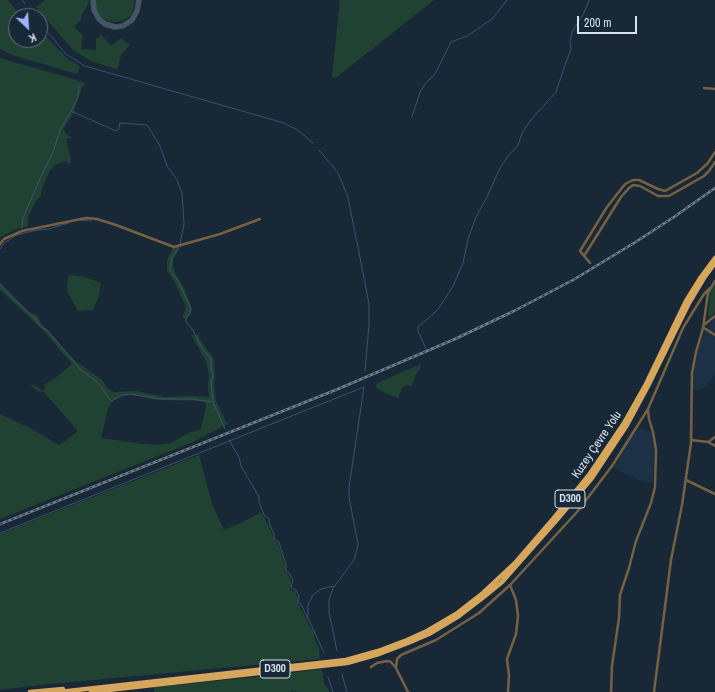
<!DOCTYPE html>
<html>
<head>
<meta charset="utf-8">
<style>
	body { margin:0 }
	#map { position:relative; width:715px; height:692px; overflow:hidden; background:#182837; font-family:"Archivo Narrow",sans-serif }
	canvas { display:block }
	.north { position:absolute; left:8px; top:8px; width:40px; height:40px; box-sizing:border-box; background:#182837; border:1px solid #65727f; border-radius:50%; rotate:155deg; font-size:11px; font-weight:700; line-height:16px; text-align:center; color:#d8e2ec }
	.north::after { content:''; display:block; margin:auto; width:14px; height:18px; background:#a0b3fd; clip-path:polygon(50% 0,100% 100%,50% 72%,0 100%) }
	.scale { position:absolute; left:577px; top:16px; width:60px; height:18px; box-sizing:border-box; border:2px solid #d8e2ec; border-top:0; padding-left:5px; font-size:12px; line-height:14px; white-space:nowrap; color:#d8e2ec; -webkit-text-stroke:3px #182837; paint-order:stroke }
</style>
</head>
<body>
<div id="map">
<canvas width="715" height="692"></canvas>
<div class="north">K</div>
<div class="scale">200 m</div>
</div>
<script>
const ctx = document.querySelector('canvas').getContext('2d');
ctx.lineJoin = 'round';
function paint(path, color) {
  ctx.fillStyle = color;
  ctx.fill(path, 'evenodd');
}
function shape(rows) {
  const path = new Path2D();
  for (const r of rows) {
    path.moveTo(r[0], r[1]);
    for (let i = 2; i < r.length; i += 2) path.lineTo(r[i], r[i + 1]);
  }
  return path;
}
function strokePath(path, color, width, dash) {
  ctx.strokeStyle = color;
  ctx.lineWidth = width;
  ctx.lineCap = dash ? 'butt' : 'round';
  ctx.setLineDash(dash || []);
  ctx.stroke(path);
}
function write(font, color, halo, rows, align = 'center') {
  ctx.font = font + ' "Archivo Narrow",sans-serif';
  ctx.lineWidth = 3;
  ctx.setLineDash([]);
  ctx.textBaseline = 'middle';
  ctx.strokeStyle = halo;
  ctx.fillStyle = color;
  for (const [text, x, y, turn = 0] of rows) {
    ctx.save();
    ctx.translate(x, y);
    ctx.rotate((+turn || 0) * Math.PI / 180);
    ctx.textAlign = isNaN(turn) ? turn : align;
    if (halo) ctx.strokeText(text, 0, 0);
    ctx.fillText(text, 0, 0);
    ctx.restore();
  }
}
paint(shape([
	[715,316,715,375,705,387,699,390,693,390,694,369,698,350,704,332],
	[638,429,651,431,654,449,653,483,641,481,614,468,624,447]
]), '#1c3145');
paint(shape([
	[0,0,8,0,15,9,20,11,28,10,30,13,27,16,16,16,16,40,40,40,40,30,69,60,80,66,77,74,12,55,0,49],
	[45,0,89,0,87,7,82,14,81,20,74,26,83,36,81,49,96,50,96,39,101,35,111,46,121,38,130,45,121,55,118,68,116,69,91,61,73,50,36,7],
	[96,0,135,0,133,10,130,16,122,21,115,22,105,20,99,15,96,7],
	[340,0,434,0,337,77,333,78,332,76],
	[0,58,70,78,85,83,81,90,73,114,63,129,66,134,72,138,68,138,66,140,71,158,70,163,69,164,65,161,55,165,50,170,43,186,40,197,37,199,28,217,28,226,17,229,0,237],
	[173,248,180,248,174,257,173,263,174,271,185,290,191,306,191,313,187,318,182,318,186,307,174,281,167,271,167,260],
	[68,275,82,276,101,283,99,296,93,310,78,311,67,291],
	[0,282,30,313,37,315,41,323,77,363,80,364,102,380,108,389,114,392,136,391,165,397,192,396,209,397,208,385,209,375,206,361,191,335,199,335,199,338,214,359,215,375,214,385,216,401,226,422,229,423,193,442,0,519,0,414,28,427,59,445,77,432,77,430,44,392,37,391,31,385,32,384,43,391,45,389,44,385,59,375,72,364,43,330,0,290],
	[132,395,164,400,203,401,206,403,206,408,201,428,199,430,188,433,171,443,158,445,143,444,101,438,108,409,112,402,120,396],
	[715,282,715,312,710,317,709,317,708,315,710,294],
	[421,364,421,367,416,374,412,386,407,385,403,387,398,398,385,393,376,388,377,383],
	[199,455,212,504,224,530,245,521,261,512,270,528,274,539,279,545,285,566,285,571,288,574,291,581,290,588,292,591,296,591,296,595,298,597,298,603,309,625,314,632,315,641,319,647,320,659,39,685,0,690,0,534],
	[322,669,324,683,330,692,300,692,292,691,291,692,154,692,154,687,265,676]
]), '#204233');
strokePath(shape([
	[22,0,25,4],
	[40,23,66,54,85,66,284,123,299,131,313,143],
	[71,111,116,131,119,129,120,123,147,125,160,146,167,166,177,180,182,193,184,224,180,244],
	[412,117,420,92,425,84,435,74,451,42,467,36,492,19,507,0],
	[319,150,338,173,343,185,348,198,357,242,369,304,369,325,365,371],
	[79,220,91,221],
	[22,228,23,218,42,174,52,155,61,128,71,111,78,97,79,85],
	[179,247,172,258,170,270,178,281,191,309,190,314,186,318,186,322,193,330,201,347,211,359,211,368,213,376,211,382,213,402,225,429],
	[0,249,4,243,17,235,37,230,49,229,69,223],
	[0,285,11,297,34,317,41,327,48,331,80,369,98,383,111,401,123,395,130,394,158,399,192,399,212,402],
	[426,349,418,331,418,327,430,317,439,308,453,286,463,263,468,239,476,217,487,197,500,168,509,155,518,145,522,133,530,121,556,92,565,65,571,49,570,41,572,32,584,13,589,0],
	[229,440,239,457,241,466,259,497,259,502,264,515,269,519,270,525,274,534,274,539,279,542,286,565,286,571,289,573,293,580,291,587,297,591,299,597,298,603,301,604,309,621],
	[0,533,364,387,349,487,349,497,358,544,357,549,354,560,333,588,329,600,329,612,337,651],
	[308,617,308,605,313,595,321,589,334,586],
	[309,620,324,653],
	[342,674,347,692],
	[328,677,333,692]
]), '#3e5170', 1);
strokePath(shape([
	[93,0,94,10,99,19,105,24,115,27,123,26,132,20,137,11,139,0]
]), '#465562', 5.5);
strokePath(shape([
	[704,88,715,89],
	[0,244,4,239,22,231,86,218,97,219,116,225,174,247,220,234,260,219],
	[584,256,621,197,629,188,633,185,640,186,658,196,669,196,704,176,709,171,715,162],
	[590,263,580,251,607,207,625,184,633,180,639,180,658,189,665,191,697,173,708,163,715,152],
	[704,325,715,316],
	[704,328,715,335],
	[691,440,708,442,715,446],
	[708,442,715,437],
	[686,480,715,494],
	[371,667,377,663,387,661,391,662,396,668,408,692],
	[396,668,397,659,401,655,436,640,479,613,510,585,577,512,612,466,648,409,683,328,704,294,710,288],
	[508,692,509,675,507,659,516,634,518,616,516,600,510,585],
	[611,692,612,666,619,618,620,595,629,568,636,541,651,503,655,487,656,450,653,432,649,419,648,410],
	[654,692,671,560,682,505,691,443,692,373,696,352,703,328,708,293,715,281]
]), '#766142', 2.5);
strokePath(shape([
	[30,692,63,689],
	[59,692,346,660,378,651,407,640,427,631,456,614,483,593,515,563,553,519,589,475,624,423,646,384,686,301,701,277,715,258],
	[91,692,347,663,379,654,408,643,429,634,459,616,485,596,502,582,555,522,592,478,627,425,648,386,689,303,704,278,715,263]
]), '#d6a65c', 4.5);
const rail = shape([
	[0,524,338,389,455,339,514,311,573,280,634,243,674,217,715,188]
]);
strokePath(rail, '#75828e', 2.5);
strokePath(rail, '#182837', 1, [3]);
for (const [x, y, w] of [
	[570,499,30],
	[275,669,30]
]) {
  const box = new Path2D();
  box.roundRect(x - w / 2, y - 9, w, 18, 3);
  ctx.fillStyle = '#182837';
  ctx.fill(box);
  strokePath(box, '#d8e2ec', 1);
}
write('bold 11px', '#d8e2ec', null, [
	["D300",570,499],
	["D300",275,669]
]);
write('12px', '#d8e2ec', '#182837', [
	["Kuzey Çevre Yolu",597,445,-56]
]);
</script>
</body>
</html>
